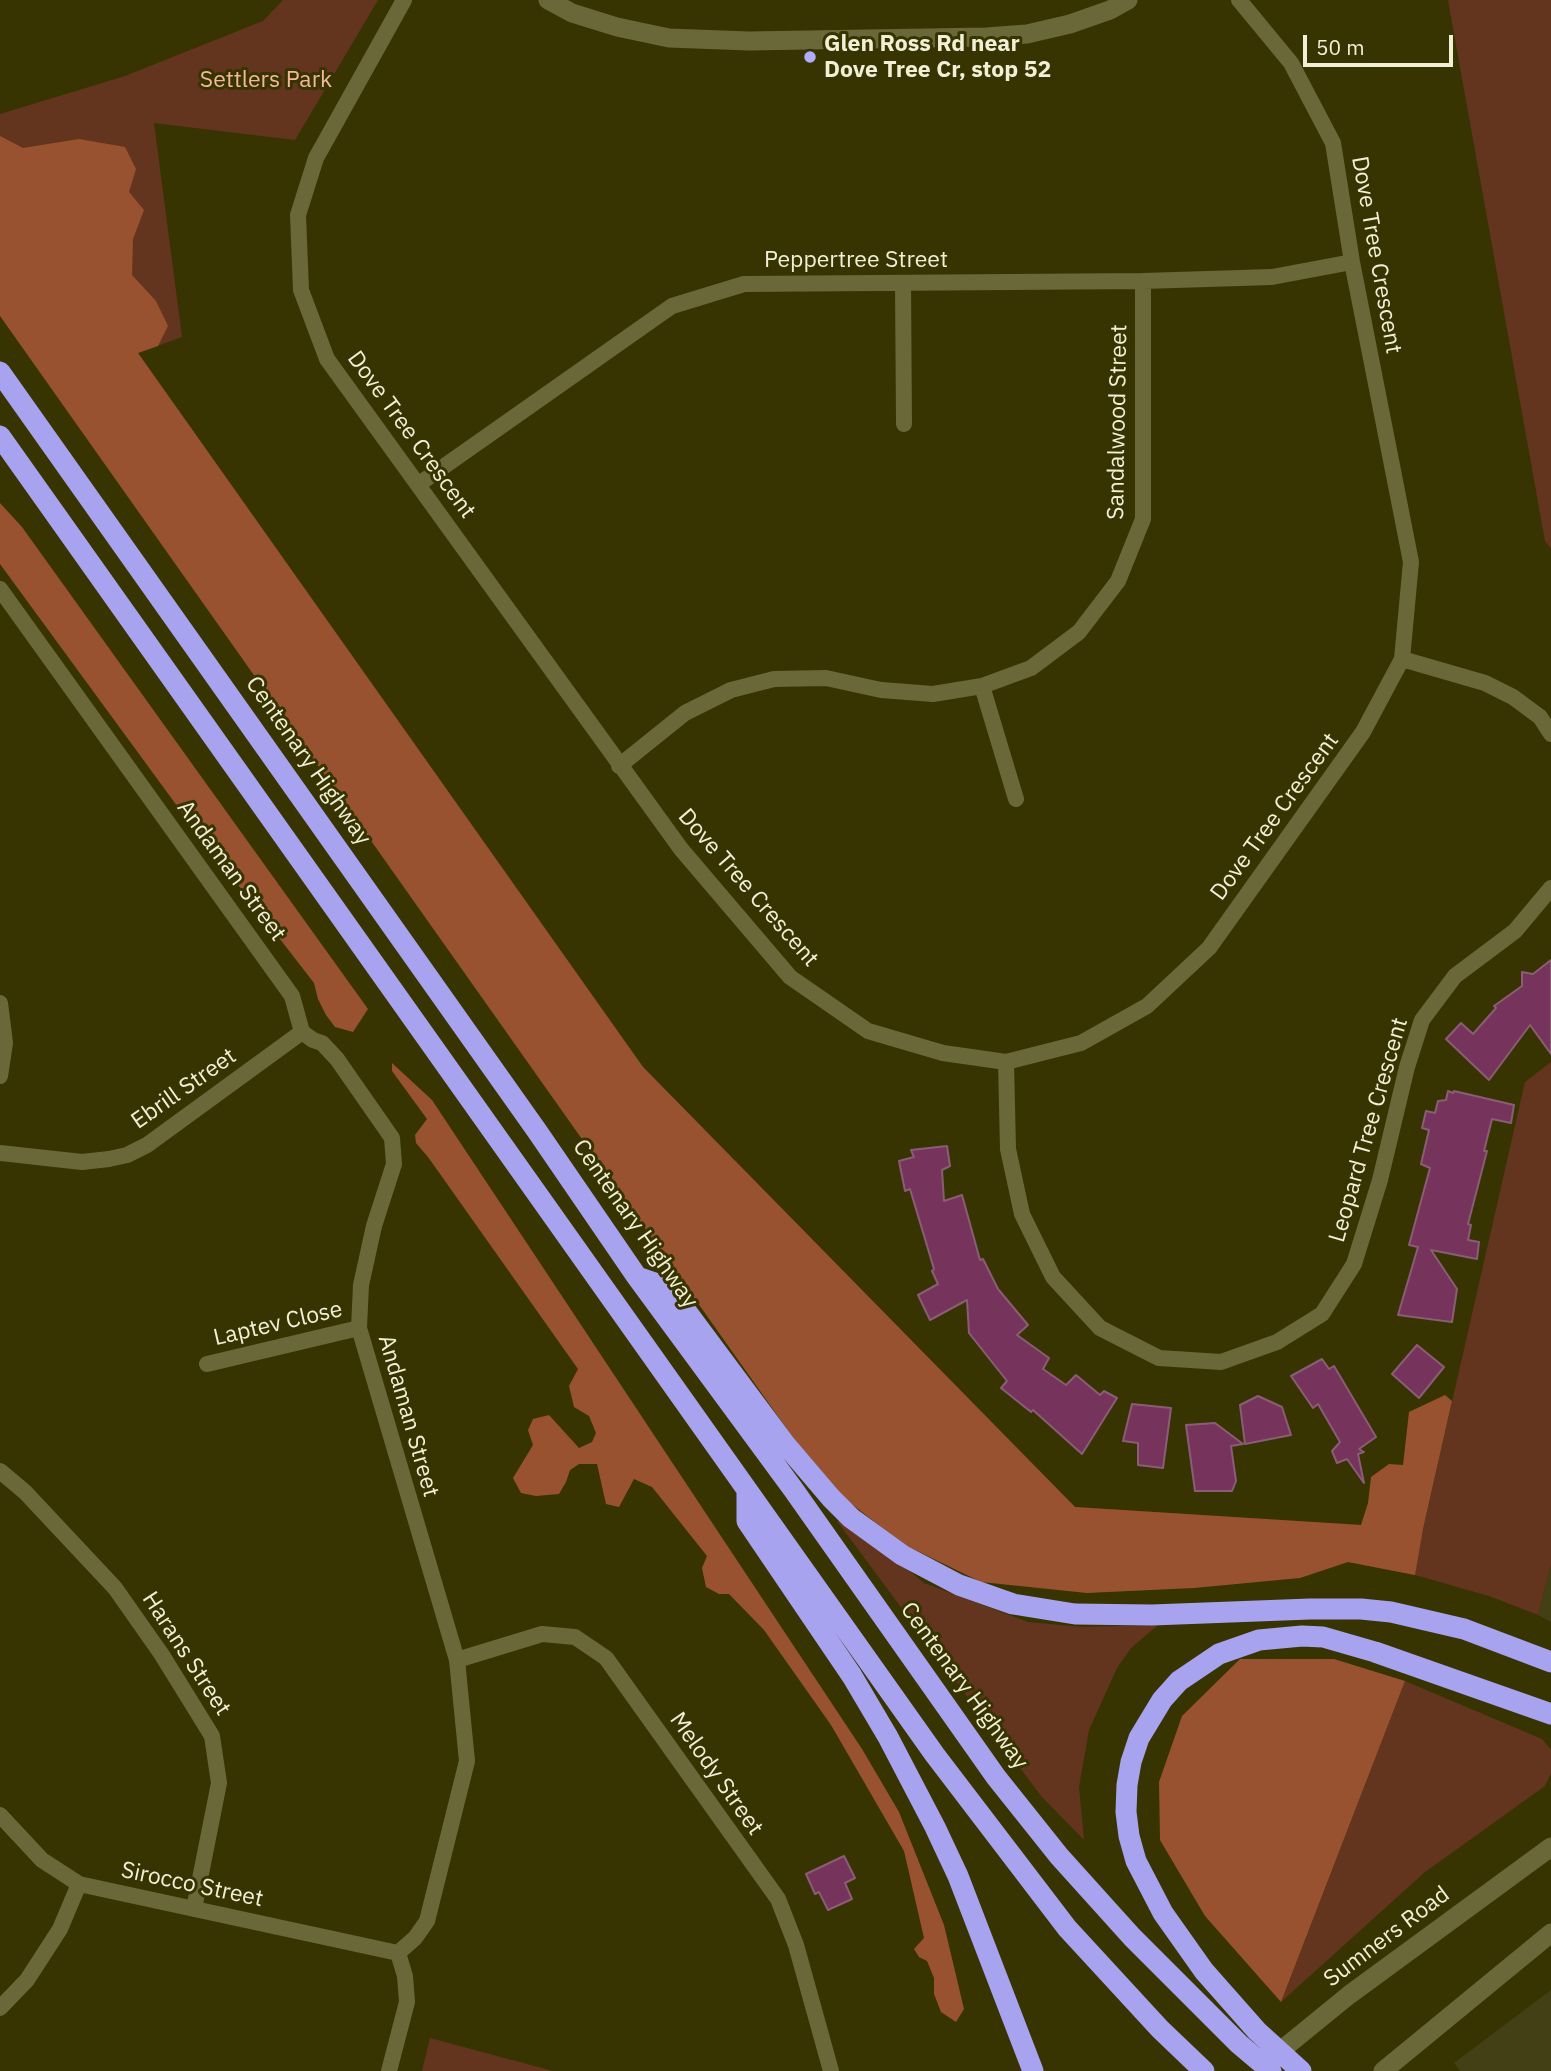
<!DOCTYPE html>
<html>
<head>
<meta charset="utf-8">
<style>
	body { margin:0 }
	#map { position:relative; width:1551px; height:2071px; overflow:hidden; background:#373402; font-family:"IBM Plex Sans",sans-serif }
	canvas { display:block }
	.scale { position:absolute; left:1303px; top:35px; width:150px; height:32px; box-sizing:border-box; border:4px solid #f1f0d7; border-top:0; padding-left:9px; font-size:21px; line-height:24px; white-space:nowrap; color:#f1f0d7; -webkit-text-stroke:5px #373402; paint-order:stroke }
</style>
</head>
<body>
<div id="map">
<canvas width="1551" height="2071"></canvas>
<div class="scale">50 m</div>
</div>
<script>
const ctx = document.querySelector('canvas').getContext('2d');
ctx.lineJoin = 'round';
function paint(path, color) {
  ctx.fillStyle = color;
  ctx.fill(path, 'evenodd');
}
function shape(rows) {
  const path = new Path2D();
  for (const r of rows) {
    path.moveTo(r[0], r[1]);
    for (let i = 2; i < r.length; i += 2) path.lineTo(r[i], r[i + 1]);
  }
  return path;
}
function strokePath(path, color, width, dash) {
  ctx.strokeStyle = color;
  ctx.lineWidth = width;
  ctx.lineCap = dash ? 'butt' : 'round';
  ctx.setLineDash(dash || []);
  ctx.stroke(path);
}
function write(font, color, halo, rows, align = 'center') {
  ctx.font = font + ' "IBM Plex Sans",sans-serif';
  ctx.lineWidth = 6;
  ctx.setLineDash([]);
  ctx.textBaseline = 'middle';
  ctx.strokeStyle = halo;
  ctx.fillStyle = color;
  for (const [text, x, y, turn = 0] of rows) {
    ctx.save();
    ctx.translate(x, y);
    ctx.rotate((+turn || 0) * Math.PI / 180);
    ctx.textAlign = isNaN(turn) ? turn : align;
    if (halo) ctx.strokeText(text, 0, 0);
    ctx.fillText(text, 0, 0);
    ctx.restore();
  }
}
paint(shape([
	[1551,1565,1551,1622,1538,1615],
	[1551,1990,1551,2071,1460,2071,1454,2063]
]), '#434016');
paint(shape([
	[283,0,378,0,295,140,154,123,182,337,138,353,643,1067,1075,1507,1423,1529,1525,1082,1551,1062,1551,1565,1538,1615,1489,1596,1415,1575,1348,1562,1073,1565,373,823,351,815,329,784,335,767,0,286,0,114,125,76,263,21],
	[1448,0,1551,0,1551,549,1545,541],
	[837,1521,849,1521,924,1583,1028,1622,1082,1627,1158,1625,1131,1648,1117,1668,1089,1730,1079,1787,1084,1840,1041,1796],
	[1405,1681,1542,1739,1551,1750,1551,1773,1545,1786,1425,1872,1281,2002],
	[430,2038,553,2071,422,2071]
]), '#64351e');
paint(shape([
	[0,136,23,148,79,139,125,147,136,169,129,192,144,210,133,239,132,275,156,301,168,326,158,346,138,353,643,1067,1075,1507,1361,1525,1368,1503,1371,1477,1389,1464,1403,1465,1409,1412,1445,1395,1452,1401,1423,1529,1415,1575,1348,1562,1300,1578,1194,1588,1087,1593,981,1582,903,1544,844,1498,794,1439,0,316],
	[0,503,22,527,368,1009,353,1032,335,1027,326,1015,318,999,314,983,180,810,0,564],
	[392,1063,432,1100,862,1749,899,1812,944,1925,964,2009,956,2022,941,2012,934,1994,934,1978,927,1961,919,1957,914,1949,924,1938,904,1851,831,1725,764,1630,729,1594,719,1594,706,1587,702,1568,707,1556,652,1487,634,1479,619,1507,606,1504,597,1464,579,1464,570,1470,566,1482,559,1494,536,1496,521,1493,513,1478,533,1445,528,1430,533,1419,549,1415,579,1448,592,1442,596,1433,589,1416,574,1407,569,1386,578,1369,428,1157,416,1143,415,1135,427,1119,392,1071],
	[1240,1659,1334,1659,1405,1681,1281,2002,1205,1916,1160,1840,1159,1782,1182,1716]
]), '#99522f');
const building = shape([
	[1551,960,1551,1054,1530,1025,1489,1080,1446,1039,1461,1023,1473,1034,1496,1008,1494,1006,1522,986,1522,972,1533,974,1551,960],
	[1448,1091,1453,1093,1454,1091,1514,1105,1511,1123,1492,1119,1484,1151,1487,1151,1468,1224,1471,1225,1468,1240,1479,1242,1477,1259,1431,1250,1457,1289,1452,1322,1398,1315,1418,1247,1409,1245,1430,1168,1421,1164,1429,1130,1422,1128,1426,1111,1435,1113,1438,1101,1446,1100,1448,1091],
	[947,1146,950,1166,942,1170,944,1201,962,1195,980,1260,983,1259,998,1289,1028,1325,1017,1335,1049,1358,1043,1369,1066,1385,1076,1375,1100,1395,1104,1391,1117,1398,1082,1454,1033,1410,1031,1412,1001,1388,1007,1381,969,1333,967,1300,930,1320,918,1295,938,1284,932,1271,934,1269,910,1189,905,1191,899,1161,914,1157,911,1150,947,1146],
	[1417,1345,1444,1367,1419,1398,1392,1374,1417,1345],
	[1322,1359,1329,1369,1334,1366,1376,1437,1359,1449,1364,1452,1358,1454,1364,1483,1347,1459,1337,1463,1332,1451,1340,1442,1318,1404,1313,1408,1291,1376,1322,1359],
	[1258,1396,1282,1407,1291,1435,1245,1444,1240,1405,1258,1396],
	[1132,1404,1171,1408,1163,1468,1138,1465,1138,1443,1123,1441,1132,1404],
	[1215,1423,1243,1444,1231,1446,1236,1481,1232,1491,1195,1491,1186,1425,1215,1423],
	[844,1856,855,1878,845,1883,852,1899,828,1910,819,1892,815,1894,806,1874,844,1856]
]);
paint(building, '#76335b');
strokePath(building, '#895d74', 2);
strokePath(shape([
	[404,0,316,158,298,215,301,290,327,359,681,849,790,977,868,1031,943,1053,1006,1062,1081,1043,1147,1006,1209,948,1363,732,1402,659,1411,562,1352,262,1333,143,1291,63,1239,0],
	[903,283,904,424],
	[419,484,672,306,744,284,1143,281,1272,277,1352,262],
	[0,589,292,996,302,1032,313,1040,322,1043,337,1059,392,1138,394,1164,374,1226,361,1285,359,1328,457,1660,467,1761,427,1921,415,1938,398,1953,405,1976,407,2002,389,2071],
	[1402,659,1485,683,1513,697,1540,717,1551,734],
	[982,686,1016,799],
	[619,766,685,713,731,690,774,679,826,678,881,690,933,694,982,686,1031,668,1079,632,1118,581,1143,519,1143,281],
	[0,1003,5,1043,0,1076],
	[1006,1062,1008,1149,1022,1214,1053,1277,1100,1328,1159,1358,1221,1362,1277,1342,1322,1314,1354,1264,1380,1180,1407,1067,1422,1020,1455,976,1515,931,1551,888],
	[0,1153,82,1162,109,1159,127,1155,147,1145,302,1032],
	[207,1364,359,1328],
	[0,1471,25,1492,115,1588,162,1655,212,1736,219,1783,194,1909],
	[457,1660,542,1634,575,1637,606,1658,778,1899,796,1945,831,2071],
	[0,1815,42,1860,79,1884,398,1953],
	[0,2008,27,1980,60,1929,79,1884]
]), '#6a6839', 16);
strokePath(shape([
	[548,0,572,13,617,27,669,38,749,41,986,37,1027,34,1070,24,1110,10,1128,0]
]), '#6a6839', 19);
strokePath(shape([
	[1268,2061,1349,1995,1551,1847],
	[1383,2071,1551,1933]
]), '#6a6839', 19);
strokePath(shape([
	[0,372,537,1131,637,1277,793,1489,996,1777,1059,1856,1132,1937,1239,2044,1271,2071],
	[0,436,935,1755,1067,1928,1160,2029,1204,2071],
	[637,1277,669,1288,785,1444,831,1498,851,1518,902,1555,959,1585,1013,1604,1075,1614,1152,1615,1310,1609,1361,1609,1391,1612,1464,1629,1551,1662],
	[747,1492,747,1521,852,1676,888,1737,935,1827,958,1876,1033,2071],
	[1301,2071,1257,2031,1204,1971,1163,1913,1136,1861,1129,1836,1126,1812,1127,1785,1131,1762,1139,1738,1162,1700,1179,1681,1219,1654,1259,1640,1302,1636,1323,1637,1375,1652,1551,1714]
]), '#a7a3ee', 21);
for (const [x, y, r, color] of [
	[810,57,7,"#b1adfa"]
]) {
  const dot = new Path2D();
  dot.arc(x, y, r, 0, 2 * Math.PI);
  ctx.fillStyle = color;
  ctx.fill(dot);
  strokePath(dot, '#373402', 2.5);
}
write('bold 23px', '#f1f0d7', '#373402', [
	["Glen Ross Rd near",824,44],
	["Dove Tree Cr, stop 52",824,70]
], 'left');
write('23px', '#f4b79a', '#373402', [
	["Settlers Park",266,80]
]);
write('23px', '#f1f0d7', '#373402', [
	["Dove Tree Crescent",1376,255,80],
	["Peppertree Street",856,260],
	["Sandalwood Street",1118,422,-89],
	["Dove Tree Crescent",411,435,54],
	["Centenary Highway",308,761,55],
	["Dove Tree Crescent",1275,817,-54],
	["Andaman Street",231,871,54],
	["Dove Tree Crescent",748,888,49],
	["Ebrill Street",184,1089,-35],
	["Leopard Tree Crescent",1369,1130,-74],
	["Centenary Highway",635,1224,55],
	["Laptev Close",278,1324,-13],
	["Andaman Street",408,1416,74],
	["Harans Street",186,1654,57],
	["Centenary Highway",964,1686,54],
	["Melody Street",716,1774,55],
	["Sirocco Street",192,1885,12],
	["Sumners Road",1387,1937,-37]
]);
</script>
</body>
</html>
